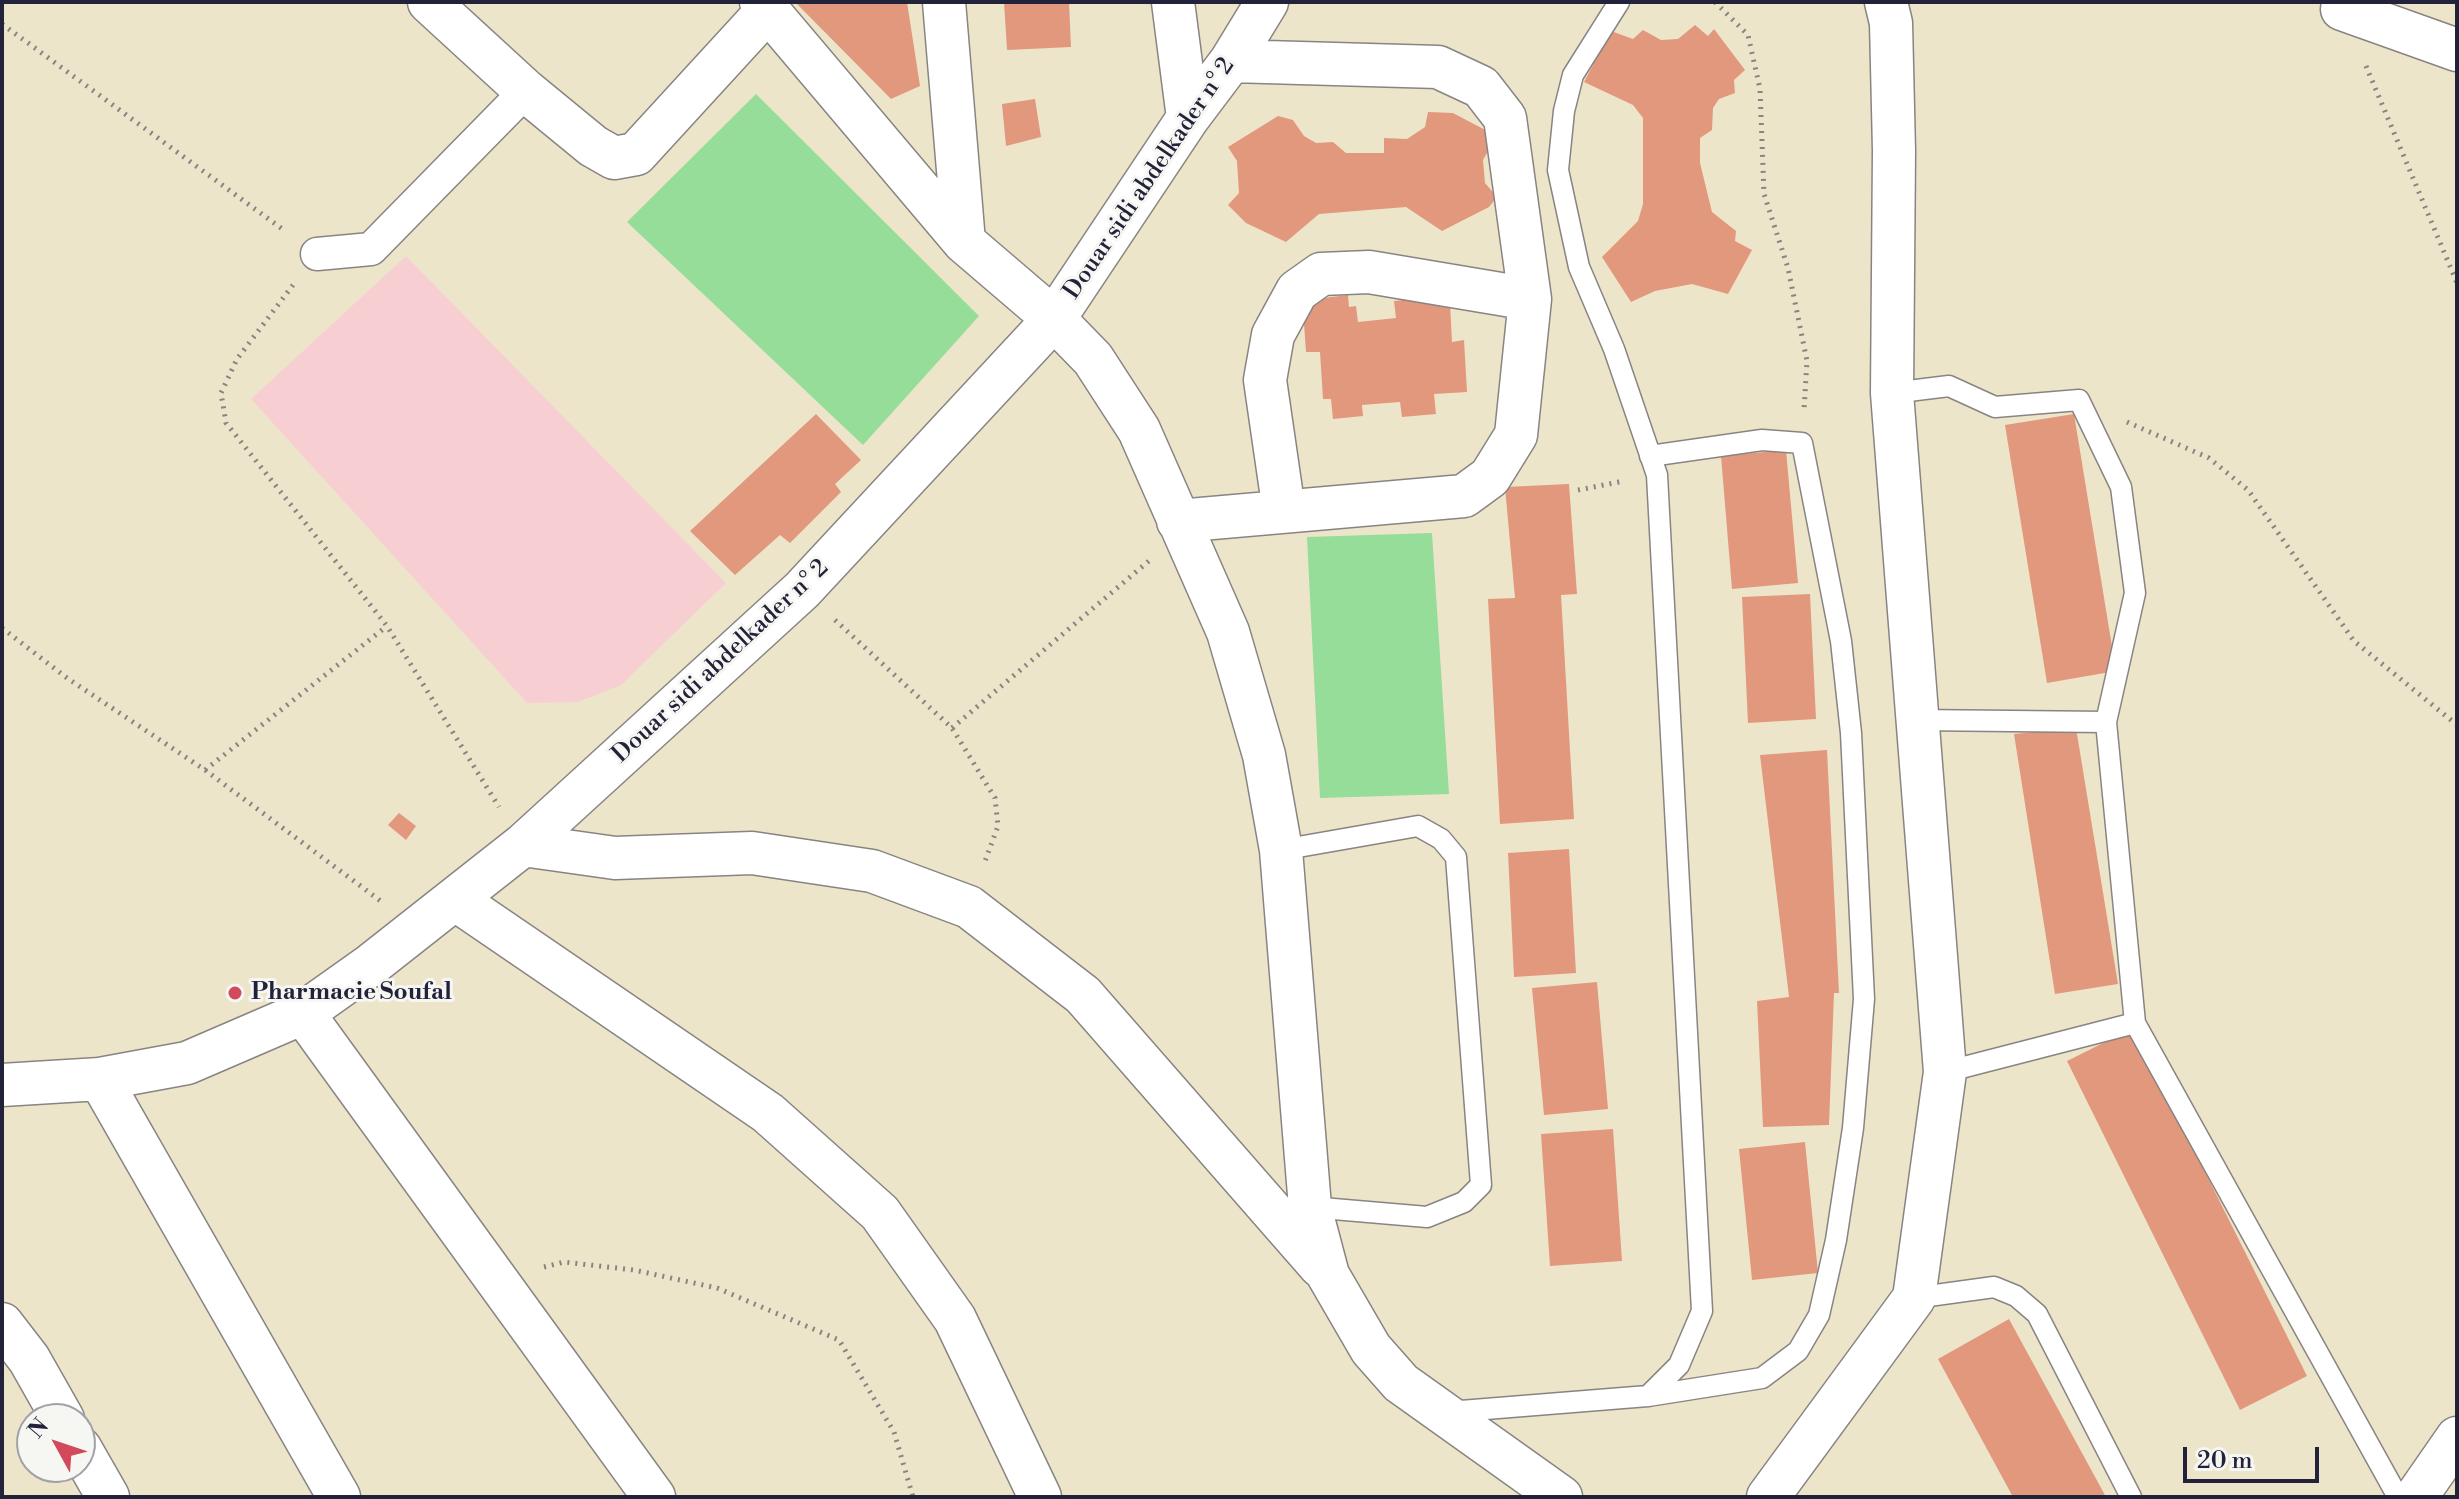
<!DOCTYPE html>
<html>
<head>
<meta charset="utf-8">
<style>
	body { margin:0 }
	#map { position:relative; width:2459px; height:1499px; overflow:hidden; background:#ede5ca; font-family:"Libre Bodoni",serif }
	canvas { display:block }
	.frame { position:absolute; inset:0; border:4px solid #22223b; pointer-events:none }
	.north { position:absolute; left:16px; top:1403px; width:80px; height:80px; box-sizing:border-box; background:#f6f6f2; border:2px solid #a1a1a9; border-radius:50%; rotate:310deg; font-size:22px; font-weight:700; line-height:32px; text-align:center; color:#22223b }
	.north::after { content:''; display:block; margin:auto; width:28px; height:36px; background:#d1495b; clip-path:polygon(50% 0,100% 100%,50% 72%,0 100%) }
	.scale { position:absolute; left:2183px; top:1447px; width:136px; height:36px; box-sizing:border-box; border:4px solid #22223b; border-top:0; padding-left:10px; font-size:24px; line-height:28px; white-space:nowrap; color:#22223b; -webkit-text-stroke:6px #f6f6f2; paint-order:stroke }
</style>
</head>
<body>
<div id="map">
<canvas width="2459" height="1499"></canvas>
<div class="frame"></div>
<div class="north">N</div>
<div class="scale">20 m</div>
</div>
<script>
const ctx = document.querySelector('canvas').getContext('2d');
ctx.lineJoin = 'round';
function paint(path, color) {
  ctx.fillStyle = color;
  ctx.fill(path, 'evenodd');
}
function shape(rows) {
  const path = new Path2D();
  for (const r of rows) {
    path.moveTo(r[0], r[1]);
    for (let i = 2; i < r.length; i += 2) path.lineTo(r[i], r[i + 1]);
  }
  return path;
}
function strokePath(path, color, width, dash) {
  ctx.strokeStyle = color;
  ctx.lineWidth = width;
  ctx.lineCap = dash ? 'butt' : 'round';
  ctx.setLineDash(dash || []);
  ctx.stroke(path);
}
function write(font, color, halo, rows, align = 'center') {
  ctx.font = font + ' "Libre Bodoni",serif';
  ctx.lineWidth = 6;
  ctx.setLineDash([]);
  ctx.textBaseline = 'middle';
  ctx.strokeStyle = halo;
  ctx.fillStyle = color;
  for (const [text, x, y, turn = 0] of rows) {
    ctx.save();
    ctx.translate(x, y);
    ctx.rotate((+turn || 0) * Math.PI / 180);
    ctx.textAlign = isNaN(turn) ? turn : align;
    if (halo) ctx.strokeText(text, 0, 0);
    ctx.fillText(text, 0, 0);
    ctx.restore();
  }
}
paint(shape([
	[406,256,726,583,621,685,578,702,527,703,251,399]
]), '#f7cfd3');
paint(shape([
	[756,94,979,316,863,445,627,222],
	[1432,533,1449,794,1320,798,1307,537]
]), '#95dd98');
paint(shape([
	[795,2,907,2,920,86,891,99],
	[1004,2,1069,2,1071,47,1007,50],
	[1695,25,1708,36,1714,29,1745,70,1734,80,1735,93,1719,99,1713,108,1712,130,1700,138,1700,163,1712,212,1736,231,1735,241,1752,250,1728,294,1692,284,1655,291,1631,302,1602,257,1638,221,1643,204,1643,118,1633,105,1584,82,1611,31,1633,39,1643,30,1661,40,1678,39],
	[1035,99,1041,137,1006,146,1002,104],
	[1428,112,1453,113,1491,133,1492,144,1483,160,1485,183,1497,197,1489,207,1442,231,1406,207,1319,214,1286,242,1246,223,1228,205,1239,193,1237,161,1228,147,1278,116,1293,120,1304,136,1316,143,1333,142,1346,153,1384,153,1384,138,1407,139,1425,127],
	[1348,295,1349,307,1356,306,1358,322,1396,318,1394,301,1440,296,1450,303,1452,342,1464,340,1467,392,1434,394,1436,414,1402,417,1400,402,1362,405,1363,416,1333,419,1331,399,1323,399,1320,352,1306,352,1303,309,1307,300],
	[816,414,861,460,835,484,841,492,790,543,780,535,735,575,690,531],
	[2074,414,2116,671,2047,683,2005,425],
	[1786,450,1798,583,1732,589,1721,456],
	[1569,484,1577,594,1561,595,1574,819,1500,824,1488,599,1515,598,1505,487],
	[1810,594,1816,719,1748,723,1742,597],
	[2076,728,2118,984,2055,994,2014,734],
	[1827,750,1839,993,1834,993,1829,1125,1763,1127,1757,1001,1789,997,1760,755],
	[399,813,416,826,406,840,388,825],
	[1569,849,1576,973,1514,977,1508,853],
	[1597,982,1608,1109,1544,1115,1532,988],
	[2133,1028,2307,1376,2240,1410,2067,1061],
	[1613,1129,1622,1261,1550,1266,1541,1134],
	[1805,1142,1818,1273,1752,1280,1739,1149],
	[2009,1319,2106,1497,2013,1497,1938,1359]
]), '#e2987d');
const service = shape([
	[1892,393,1949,386,1995,407,2079,400,2121,487,2135,593,2106,722,2135,1023,2398,1497],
	[1915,720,2106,722],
	[1281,850,1418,826,1441,839,1456,857,1481,1185,1464,1202,1427,1217,1310,1207],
	[1945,1072,2135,1023],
	[1914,1298,1994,1287,2016,1296,2037,1314,2131,1497],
	[1648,1396,1762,1378,1798,1351,1819,1315,1836,1240,1853,1128,1864,999,1851,733,1841,641,1802,443,1762,440,1650,456],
	[1448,1412,1648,1396,1679,1365,1702,1311,1657,475,1614,349,1579,267,1558,170,1564,111,1573,75,1619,2]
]);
const pedestrian = shape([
	[317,254,371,249,526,91]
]);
const minor = shape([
	[429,2,526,91,593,146,614,158,636,154,768,10],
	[761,2,964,242,1054,319,1093,359,1139,430,1228,632,1264,755,1281,850,1310,1207,1328,1275,1371,1349,1401,1383,1561,1497],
	[944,2,964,242],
	[1173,2,1188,118],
	[2342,9,2457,50],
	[1284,511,1265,380,1273,335,1297,291,1321,274,1369,272,1530,299],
	[1178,521,1464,496,1490,477,1516,435,1530,299,1505,118,1481,87,1438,67,1231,61],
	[523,845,615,858,752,853,872,871,969,907,1083,995,1320,1266],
	[456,900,768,1113,880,1213,955,1319,1040,1497],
	[303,1013,654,1497],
	[100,1079,339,1497],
	[2,1085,100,1079,187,1063,303,1013,372,964,523,845,802,590,1054,319,1188,118,1231,61,1267,2],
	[2,1324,29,1359,63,1419],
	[80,1448,108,1497],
	[1768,1497,1914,1298,1945,1072,1892,393,1894,151,1891,23,1886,2],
	[2416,1497,2457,1438]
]);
strokePath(service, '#888482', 23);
strokePath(pedestrian, '#888482', 35);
strokePath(minor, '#888482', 45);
strokePath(shape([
	[1715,2,1748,35,1760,89,1764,194,1788,268,1807,361,1804,410],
	[2,24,285,231],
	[2366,66,2457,283],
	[293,285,237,359,221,393,226,423,387,626,499,807],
	[2127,422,2209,458,2248,490,2354,641,2457,725],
	[1578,490,1624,481],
	[835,620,952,728,995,798,998,826,984,864],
	[2,628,67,678,205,770,382,902],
	[952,728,1150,560],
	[205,770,387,626],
	[544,1267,564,1262,634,1270,717,1288,839,1340,894,1432,913,1497]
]), '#888482', 5, [2, 6]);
strokePath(service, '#fff', 20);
strokePath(pedestrian, '#fff', 32);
strokePath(minor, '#fff', 42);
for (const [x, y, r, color] of [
	[235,993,8,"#d1495b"]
]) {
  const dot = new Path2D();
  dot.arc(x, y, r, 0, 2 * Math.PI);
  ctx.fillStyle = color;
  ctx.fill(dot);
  strokePath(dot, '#f6f6f2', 3);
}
write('24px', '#22223b', '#f6f6f2', [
	["Douar sidi abdelkader n° 2",1150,179,-56],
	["Douar sidi abdelkader n° 2",721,662,-43]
]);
write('bold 24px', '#22223b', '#f6f6f2', [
	["Pharmacie Soufal",251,993]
], 'left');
</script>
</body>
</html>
